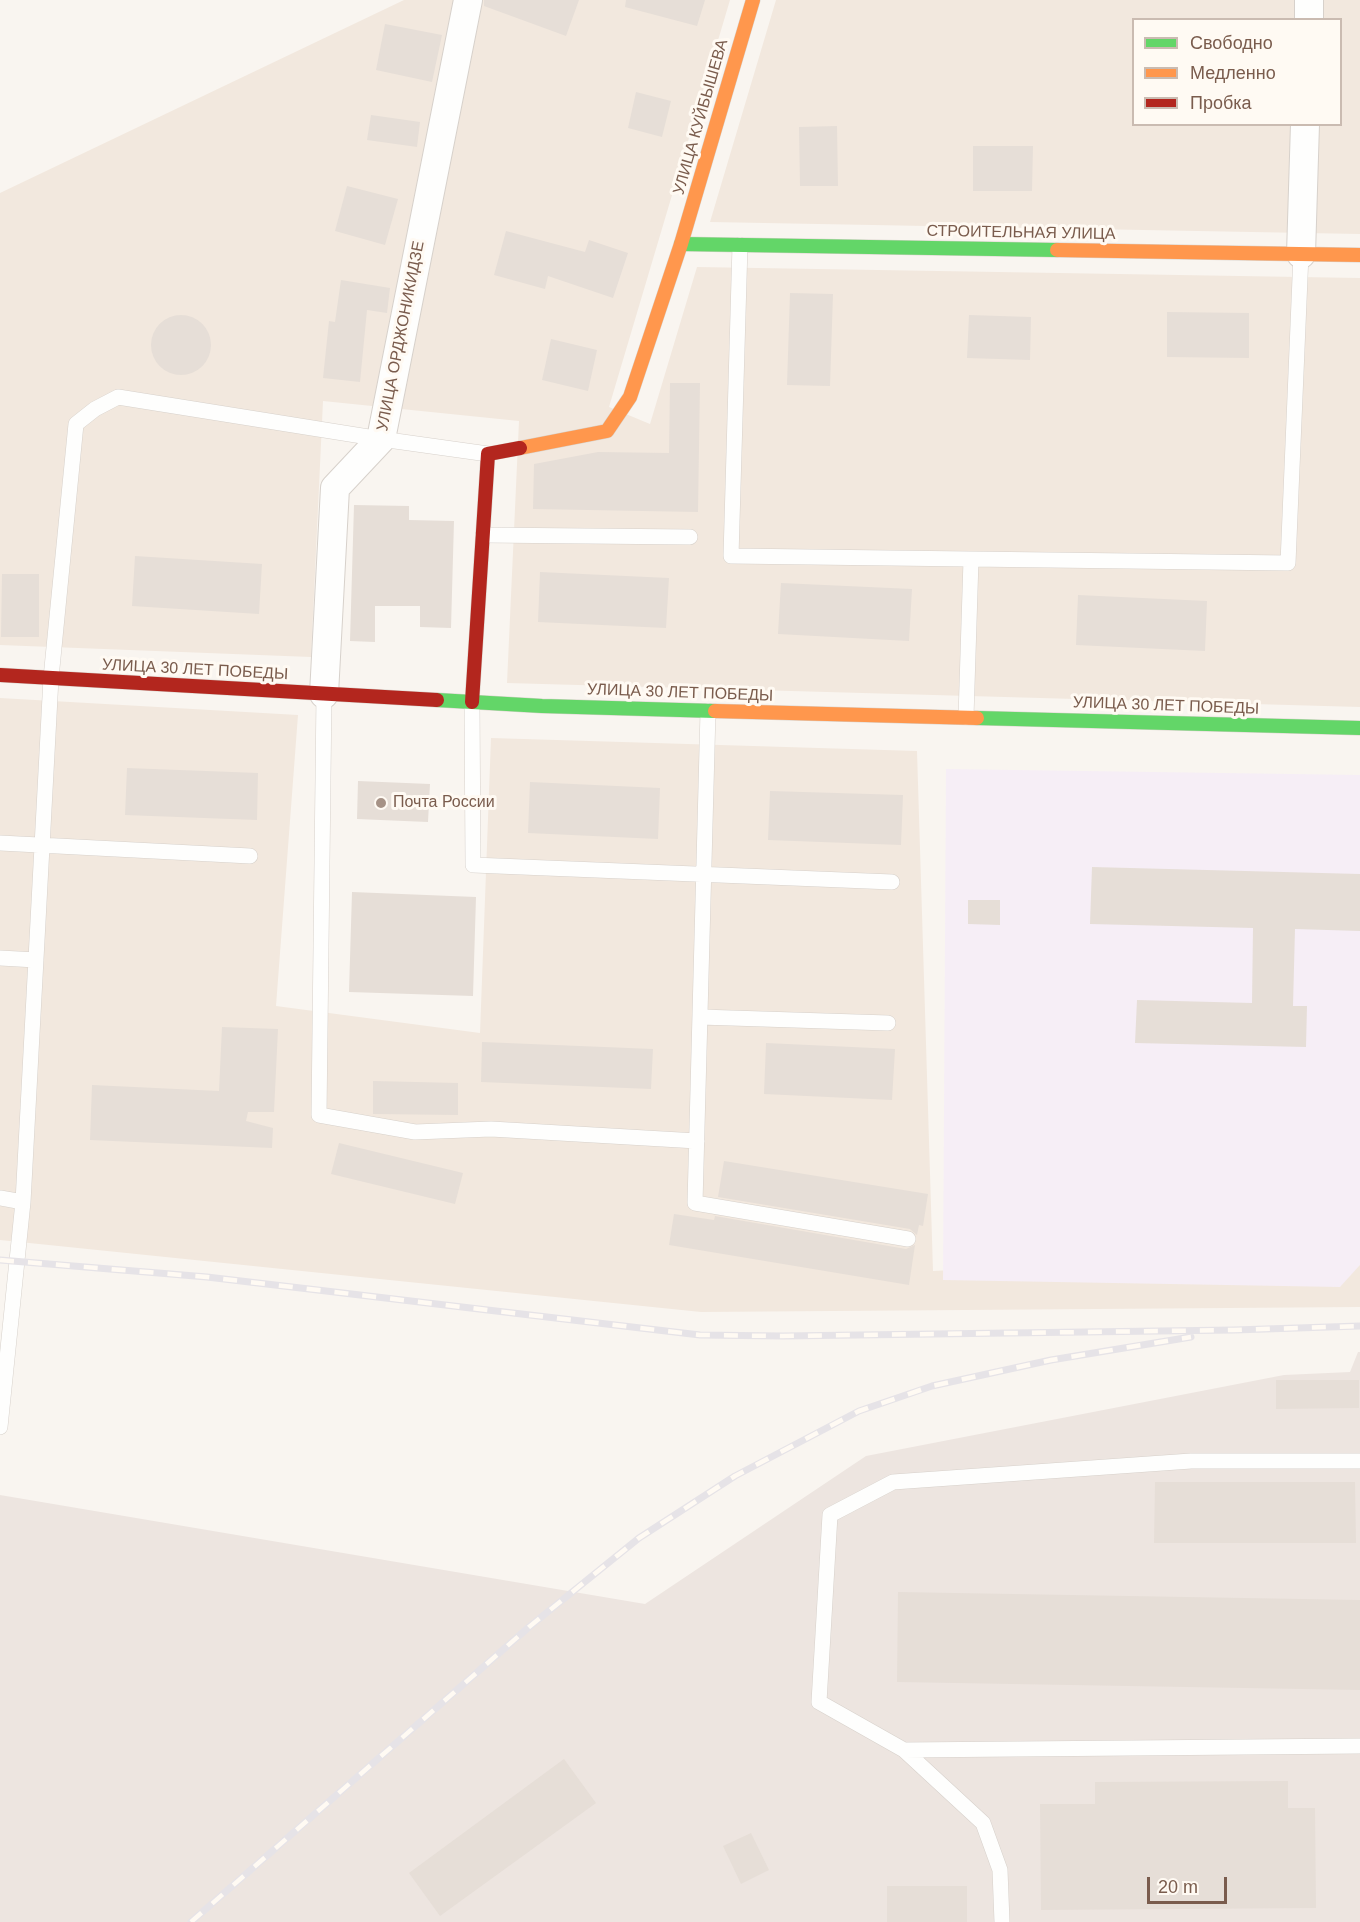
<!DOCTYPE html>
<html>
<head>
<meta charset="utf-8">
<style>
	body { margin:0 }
	#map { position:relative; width:1360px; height:1922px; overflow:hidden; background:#f9f5f0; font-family:Helvetica,sans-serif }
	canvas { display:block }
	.legend { position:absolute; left:1132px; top:18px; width:210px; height:108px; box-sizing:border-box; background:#fffaf3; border:2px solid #cabbb1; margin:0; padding:8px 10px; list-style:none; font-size:18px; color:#7a5c4d }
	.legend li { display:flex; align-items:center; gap:12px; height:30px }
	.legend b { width:30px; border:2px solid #cabbb1 }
	.scale { position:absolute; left:1147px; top:1877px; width:80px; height:27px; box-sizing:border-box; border:3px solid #7a5c4d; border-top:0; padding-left:8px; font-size:18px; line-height:21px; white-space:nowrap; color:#7a5c4d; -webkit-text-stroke:4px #fffaf3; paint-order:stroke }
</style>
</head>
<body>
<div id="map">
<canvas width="1360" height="1922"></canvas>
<ul class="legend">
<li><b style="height:8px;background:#63d668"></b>Свободно</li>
<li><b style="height:8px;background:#ff974d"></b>Медленно</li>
<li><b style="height:8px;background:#b3261e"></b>Пробка</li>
</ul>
<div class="scale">20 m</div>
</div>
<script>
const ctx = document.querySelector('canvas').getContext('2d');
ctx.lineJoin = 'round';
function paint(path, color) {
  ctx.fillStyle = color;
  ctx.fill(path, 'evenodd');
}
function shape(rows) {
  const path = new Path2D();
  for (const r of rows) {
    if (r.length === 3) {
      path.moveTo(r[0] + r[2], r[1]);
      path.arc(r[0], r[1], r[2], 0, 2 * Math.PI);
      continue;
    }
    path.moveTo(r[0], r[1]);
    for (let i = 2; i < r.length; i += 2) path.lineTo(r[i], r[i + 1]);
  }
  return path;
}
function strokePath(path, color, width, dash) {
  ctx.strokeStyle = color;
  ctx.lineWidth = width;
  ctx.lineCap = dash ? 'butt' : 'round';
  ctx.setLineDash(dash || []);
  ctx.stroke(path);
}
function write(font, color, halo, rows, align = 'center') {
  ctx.font = font + ' Helvetica,sans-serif';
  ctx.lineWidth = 6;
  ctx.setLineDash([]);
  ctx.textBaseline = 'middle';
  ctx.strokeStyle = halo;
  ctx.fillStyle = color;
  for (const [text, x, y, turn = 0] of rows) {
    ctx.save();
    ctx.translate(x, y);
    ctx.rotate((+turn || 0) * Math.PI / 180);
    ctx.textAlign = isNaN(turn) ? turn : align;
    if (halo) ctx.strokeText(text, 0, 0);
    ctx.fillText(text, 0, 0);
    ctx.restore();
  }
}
paint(shape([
	[404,0,730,0,609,407,650,424,697,267,1360,278,1360,707,507,683,519,421,323,401,311,657,0,645,0,193],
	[776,0,1360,0,1360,234,710,222],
	[1134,20,1340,20,1340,124,1134,124],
	[0,698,298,715,276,1006,480,1033,491,738,917,751,933,1271,1360,1249,1360,1307,701,1312,0,1240]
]), '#f2e8de');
paint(shape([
	[1358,1352,1360,1352,1360,1922,0,1922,0,1495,645,1604,866,1456,1284,1375,1350,1372]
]), '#ede5e0');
paint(shape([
	[946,769,1360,775,1360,1265,1340,1287,943,1280]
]), '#f6eef6');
paint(shape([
	[484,0,579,0,566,36,484,6],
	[626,0,705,0,697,26,625,7],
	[385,24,442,35,432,82,376,70],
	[636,92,671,101,662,137,628,128],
	[371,115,420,122,417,147,367,140],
	[837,126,838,186,800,186,799,127],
	[973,146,1033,146,1032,191,973,191],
	[347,186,398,199,385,245,335,231],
	[506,231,585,252,589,240,628,253,613,298,548,276,545,289,494,275],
	[341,280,390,288,387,313,367,310,360,382,323,378,329,321,335,322],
	[790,293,833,294,830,386,787,385],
	[1167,312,1249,313,1249,358,1167,357],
	[969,315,1031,317,1030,360,967,358],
	[181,345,30],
	[551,339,597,350,588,391,542,380],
	[670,383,700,383,698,512,533,509,534,464,598,452,669,453],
	[354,505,409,506,409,520,454,521,451,628,420,627,420,606,375,606,375,642,350,641],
	[135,556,262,564,259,614,132,606],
	[540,572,669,578,666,628,538,622],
	[2,574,39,574,39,637,1,637],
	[781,583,912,589,909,641,778,634],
	[1078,595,1207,601,1205,651,1076,645],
	[127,768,258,773,257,820,125,815],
	[358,781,430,784,428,822,357,819],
	[530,782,660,788,658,839,528,833],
	[770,791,903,795,901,845,768,840],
	[1092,867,1360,874,1360,931,1295,929,1293,1006,1307,1006,1306,1047,1135,1043,1137,1000,1252,1003,1253,928,1090,924],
	[352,892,476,897,473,996,349,992],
	[968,900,1000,900,1000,925,968,924],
	[222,1027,278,1029,274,1112,248,1112,246,1121,273,1128,272,1148,90,1140,92,1085,219,1091],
	[482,1042,653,1049,651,1089,481,1082],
	[766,1043,895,1049,892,1100,764,1094],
	[373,1081,458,1083,458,1115,373,1114],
	[339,1143,463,1173,455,1204,331,1174],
	[724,1161,928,1194,923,1226,919,1225,917,1235,910,1229,718,1197],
	[674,1214,714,1220,715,1216,906,1249,915,1245,909,1285,669,1245],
	[1276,1380,1359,1380,1359,1408,1276,1409],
	[1155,1482,1355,1482,1356,1543,1154,1543],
	[898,1592,1360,1600,1360,1690,897,1682],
	[564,1759,596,1803,440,1916,409,1873],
	[1288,1781,1288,1808,1315,1808,1316,1908,1041,1910,1040,1804,1095,1804,1095,1782],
	[751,1833,769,1870,741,1884,723,1846],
	[887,1886,967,1886,967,1922,887,1922]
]), '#e6ded7');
const lane = shape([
	[740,245,731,556,1288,563,1301,254],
	[483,535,690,537],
	[324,694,319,1115,415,1132,491,1129,697,1141],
	[472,702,473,865,892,882],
	[708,711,695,1203,908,1239],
	[966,717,971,560],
	[0,843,250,856],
	[0,958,36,960],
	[700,1017,888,1023],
	[0,1198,23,1202],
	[0,1427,23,1202,51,678,76,424,95,409,118,397,381,439,488,454],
	[904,1750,1360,1746],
	[1002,1922,1000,1870,983,1823,904,1750,819,1702,830,1515,893,1482,1191,1461,1360,1461]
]);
const street = shape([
	[1309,20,1309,0],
	[1301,254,1305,124],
	[324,694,335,488,381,439,468,0]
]);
const fast = shape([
	[681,244,1057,250],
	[437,700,542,706,715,711],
	[977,718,1360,728]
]);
const slow = shape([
	[1057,250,1360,255],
	[520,448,607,431,630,397,681,244,753,0],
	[715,711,977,718]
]);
const jam = shape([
	[0,675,437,700],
	[472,702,488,454,520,448]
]);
strokePath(lane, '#d7d1cb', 16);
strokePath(street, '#d7d1cb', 30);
strokePath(fast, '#d9d2cb', 15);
strokePath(slow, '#d9d2cb', 15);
strokePath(jam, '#d9d2cb', 15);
strokePath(lane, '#fefefd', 15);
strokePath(street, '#fefefd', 28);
strokePath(fast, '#63d668', 14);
strokePath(slow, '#ff974d', 14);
strokePath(jam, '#b3261e', 14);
const rail = shape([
	[0,1260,207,1277,700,1335,783,1336,1234,1330,1360,1326],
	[191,1922,529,1627,639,1538,735,1476,859,1411,932,1386,1051,1360,1191,1337]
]);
strokePath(rail, '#e6e3e7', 7);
strokePath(rail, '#fffaf3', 4.5, [14]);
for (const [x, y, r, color] of [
	[381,803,6,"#a69286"]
]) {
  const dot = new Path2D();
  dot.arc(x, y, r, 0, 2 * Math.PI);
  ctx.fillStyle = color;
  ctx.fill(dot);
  strokePath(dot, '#fffaf3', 2);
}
write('16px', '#7a5c4d', '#fffaf3', [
	["УЛИЦА КУЙБЫШЕВА",701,117,-74],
	["СТРОИТЕЛЬНАЯ УЛИЦА",1021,233,1],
	["УЛИЦА ОРДЖОНИКИДЗЕ",401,336,-79],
	["УЛИЦА 30 ЛЕТ ПОБЕДЫ",195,670,3],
	["УЛИЦА 30 ЛЕТ ПОБЕДЫ",680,693,2],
	["УЛИЦА 30 ЛЕТ ПОБЕДЫ",1166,706,2]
]);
write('16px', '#7a5c4d', '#fffaf3', [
	["Почта России",393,803]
], 'left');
</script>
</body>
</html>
